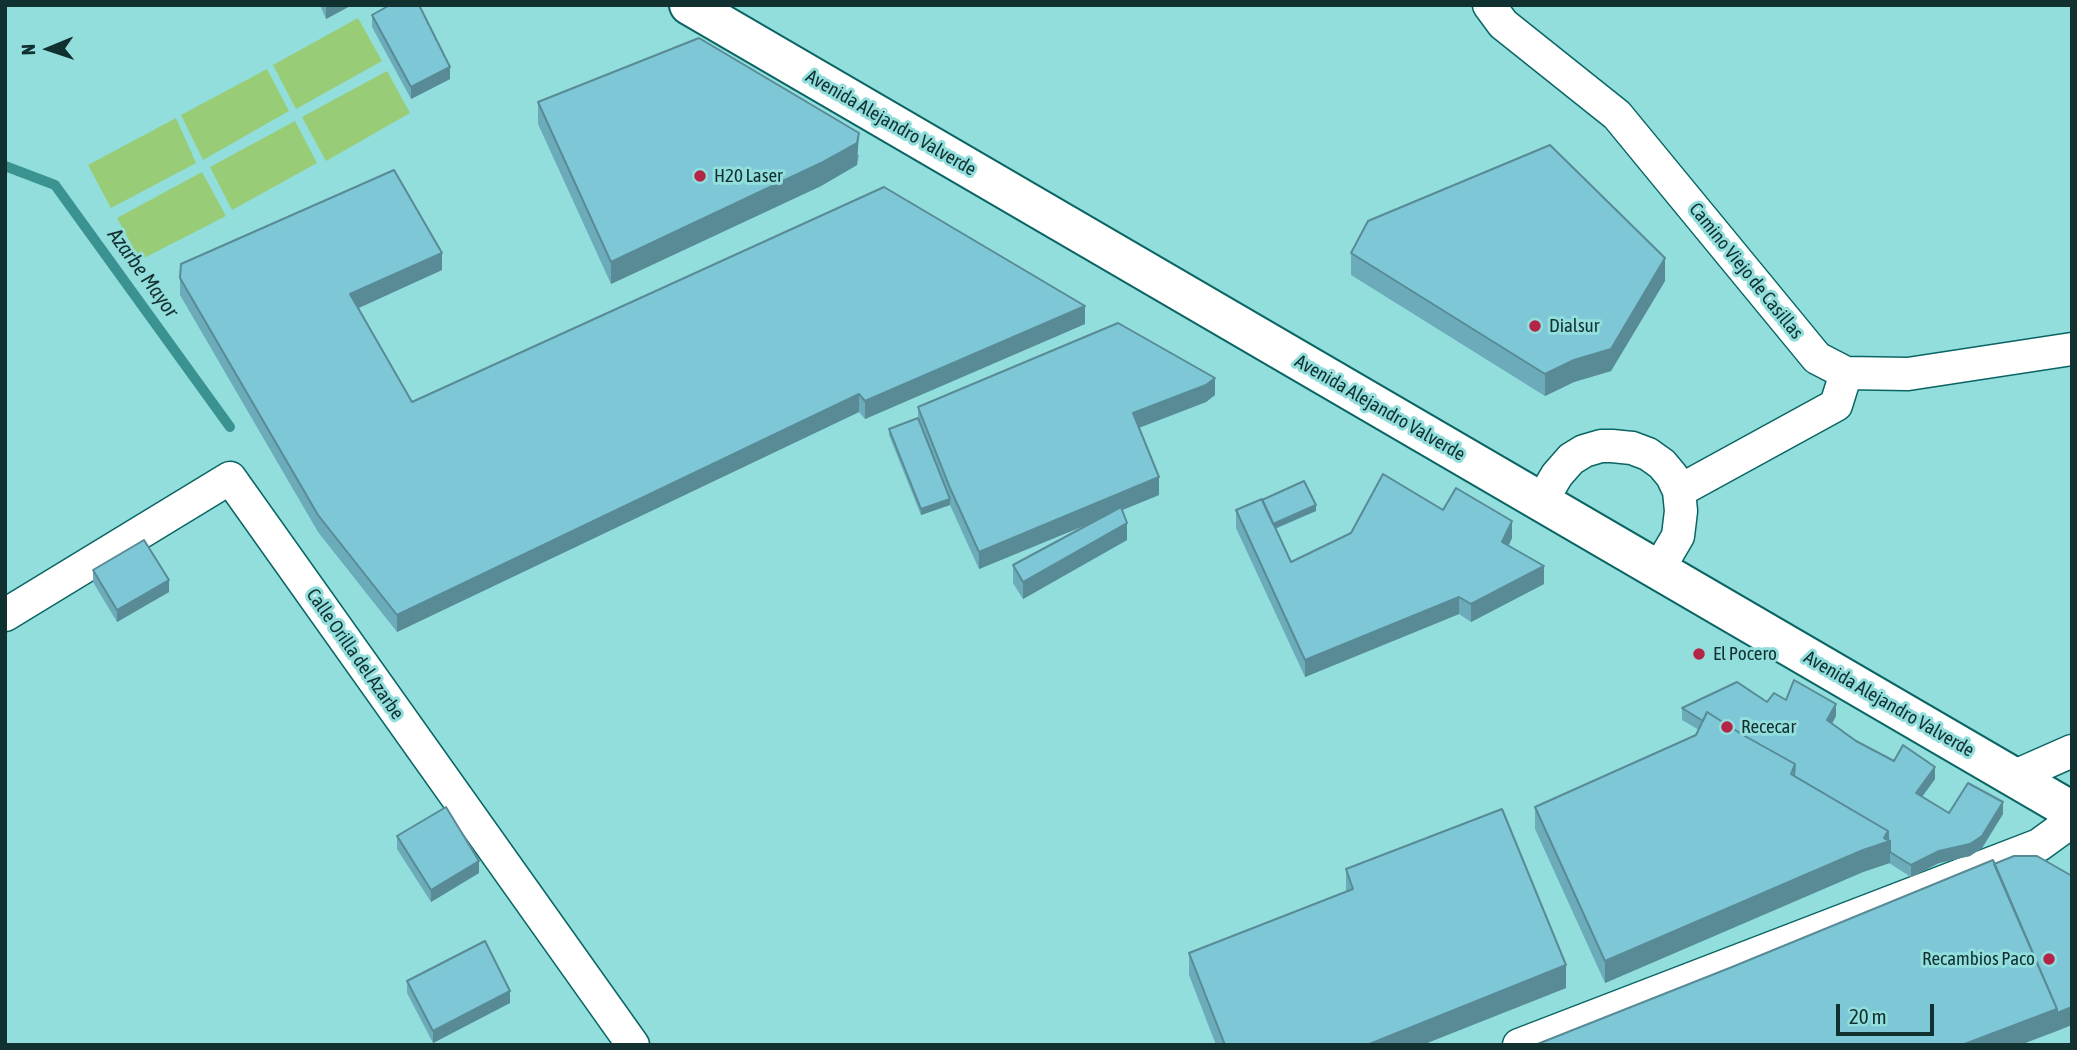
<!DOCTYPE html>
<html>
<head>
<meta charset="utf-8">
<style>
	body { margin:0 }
	#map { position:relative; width:2077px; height:1050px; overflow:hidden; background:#92dedc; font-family:"Asap Condensed",sans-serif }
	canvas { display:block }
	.frame { position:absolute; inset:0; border:7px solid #113131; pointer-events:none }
	.north { position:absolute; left:14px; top:14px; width:70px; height:70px; -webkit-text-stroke:5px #92dedc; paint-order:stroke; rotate:268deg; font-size:19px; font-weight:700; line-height:28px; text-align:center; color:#113131 }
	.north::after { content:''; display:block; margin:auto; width:24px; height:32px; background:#113131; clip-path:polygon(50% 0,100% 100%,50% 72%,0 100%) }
	.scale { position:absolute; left:1836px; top:1004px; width:98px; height:32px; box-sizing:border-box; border:4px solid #113131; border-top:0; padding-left:9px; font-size:21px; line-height:24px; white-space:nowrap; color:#113131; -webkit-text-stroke:5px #92dedc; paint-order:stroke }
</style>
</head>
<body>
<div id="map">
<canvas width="2077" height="1050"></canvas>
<div class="frame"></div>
<div class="north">N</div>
<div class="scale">20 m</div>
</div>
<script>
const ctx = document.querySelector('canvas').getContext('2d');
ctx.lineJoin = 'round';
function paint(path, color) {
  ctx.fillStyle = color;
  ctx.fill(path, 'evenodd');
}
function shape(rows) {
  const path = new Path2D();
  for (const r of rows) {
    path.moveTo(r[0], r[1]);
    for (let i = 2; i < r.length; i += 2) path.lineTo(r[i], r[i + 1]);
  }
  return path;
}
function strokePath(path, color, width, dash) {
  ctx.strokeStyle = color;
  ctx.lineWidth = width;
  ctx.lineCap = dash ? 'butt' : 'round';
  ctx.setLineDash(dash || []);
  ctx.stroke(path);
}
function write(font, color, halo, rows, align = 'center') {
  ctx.font = font + ' "Asap Condensed",sans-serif';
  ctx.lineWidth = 6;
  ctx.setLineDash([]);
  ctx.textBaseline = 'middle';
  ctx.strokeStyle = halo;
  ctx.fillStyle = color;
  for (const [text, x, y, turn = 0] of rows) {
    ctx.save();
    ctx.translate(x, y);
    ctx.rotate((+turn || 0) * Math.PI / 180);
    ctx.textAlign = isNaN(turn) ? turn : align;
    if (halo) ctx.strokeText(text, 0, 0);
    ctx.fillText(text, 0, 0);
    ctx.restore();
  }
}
paint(shape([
	[358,18,382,61,296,109,273,65],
	[267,69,289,111,203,160,181,115],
	[387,71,410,113,326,161,302,117],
	[176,118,196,163,111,208,88,165],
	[295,121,317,163,232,210,210,167],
	[202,172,226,216,140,260,117,218]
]), '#99cc76');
strokePath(shape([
	[5,166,55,185,230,427]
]), '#3b9391', 10);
const minor = shape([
	[1489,5,1503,24,1617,115,1817,358,1846,373,1908,374,2072,349],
	[1679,491,1836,405,1846,373],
	[1541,502,1557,475,1571,459,1584,451,1601,446,1612,446,1632,448,1648,454,1662,464,1672,476,1679,491,1681,511,1678,536,1658,570],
	[5,615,230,478,633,1045],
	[2013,777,2072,751],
	[1519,1045,2039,845,2072,821]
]);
const primary = shape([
	[689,5,2072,811]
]);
strokePath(minor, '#096564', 35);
strokePath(primary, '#096564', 42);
strokePath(minor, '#fff', 32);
strokePath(primary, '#fff', 38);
paint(shape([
	[320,5,352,5,326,19],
	[372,15,450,79,411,99,372,27],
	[538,102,859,155,857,165,821,186,611,284,538,124],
	[1351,253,1665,281,1611,371,1574,382,1545,396,1351,275],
	[442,270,358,308,412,402,1085,324,865,419,859,412,397,632,318,532,180,295,180,278],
	[1215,395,1206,402,1139,428,1159,495,1122,510,1127,540,1023,599,1013,583,1013,565,1091,523,979,569,950,505,921,515,889,435,889,429,918,418,918,407],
	[1262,500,1316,511,1275,529,1291,562,1443,510,1512,538,1508,546,1544,584,1471,622,1459,614,1305,677,1236,528,1236,510],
	[93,570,169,592,117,622,93,582],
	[1767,702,1836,716,1832,724,1856,741,1894,761,1935,779,1922,797,1949,813,2003,814,1982,848,1970,856,1939,863,1911,877,1889,863,1863,872,1605,983,1535,829,1535,807,1696,735,1699,730,1682,720,1682,708],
	[397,836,479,873,431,902,397,849],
	[1346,869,1566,988,1422,1045,1216,1045,1189,975,1189,953,1346,892],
	[407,981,510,1003,433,1043,407,993]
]), '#6cabb9');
paint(shape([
	[326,5,352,5,326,19],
	[450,67,450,79,411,99,411,87],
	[859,133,857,165,821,186,611,284,611,262],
	[442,253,442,270,350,312,350,294],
	[1665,258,1665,281,1611,371,1574,382,1545,396,1545,374],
	[1085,306,1085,324,865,419,865,401],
	[1215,378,1215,395,1206,402,1133,430,1133,413],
	[859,394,859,412,397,632,397,615],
	[1159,477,1159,495,979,569,979,552],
	[950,499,950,505,921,515,921,509],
	[1316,505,1316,511,1269,531,1269,525],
	[1512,521,1512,538,1502,560,1502,542],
	[1127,523,1127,540,1023,599,1023,582],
	[1544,566,1544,584,1471,622,1471,604],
	[169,580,169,592,117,622,117,610],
	[1459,597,1459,614,1305,677,1305,660],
	[1836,704,1836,716,1827,732,1827,720],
	[1935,767,1935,779,1916,805,1916,793],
	[2003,802,2003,814,1982,848,1970,856,1939,863,1911,877,1911,865,1939,851],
	[1888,831,1890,841,1890,863,1863,872,1605,983,1605,961,1884,838],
	[479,861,479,873,431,902,431,890],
	[1566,965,1566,988,1422,1045,1367,1045],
	[510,991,510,1003,433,1043,433,1031],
	[2072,1007,2072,1025,2057,1031,2057,1013],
	[2057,1009,2057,1031,2020,1045,1962,1045]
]), '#588b96');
const building = shape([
	[390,5,419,5,450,67,411,87,372,15,390,5],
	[699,38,859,133,857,143,821,163,611,262,538,102,699,38],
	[1550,145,1665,258,1611,349,1574,360,1545,374,1351,253,1368,221,1550,145],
	[394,170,442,253,350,294,412,402,884,187,1085,306,865,401,859,394,397,615,318,515,180,278,181,264,394,170],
	[1118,323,1215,378,1206,385,1133,413,1159,477,979,552,950,488,918,407,1118,323],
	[918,418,950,499,921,509,889,429,918,418],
	[1383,474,1443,510,1456,488,1512,521,1502,542,1544,566,1471,604,1459,597,1305,660,1236,510,1262,499,1291,562,1351,533,1383,474],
	[1304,481,1316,505,1273,524,1262,500,1304,481],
	[1121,507,1127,523,1023,582,1013,565,1121,507],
	[144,540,169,580,117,610,93,570,144,540],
	[1794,680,1836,704,1827,720,1856,741,1894,761,1903,745,1935,767,1916,793,1949,813,1968,783,2003,802,1982,836,1970,844,1939,851,1911,865,1890,852,1890,841,1888,840,1888,831,1794,776,1795,764,1743,735,1707,712,1703,721,1682,708,1737,682,1767,702,1774,693,1786,700,1794,680],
	[1707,712,1743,735,1795,764,1791,774,1888,831,1884,838,1890,841,1863,850,1605,961,1535,807,1696,735,1707,712],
	[446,807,479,861,431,890,397,836,446,807],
	[1502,809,1566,965,1367,1045,1225,1045,1189,953,1353,889,1346,869,1502,809],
	[2014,856,2037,856,2072,876,2072,1007,2057,1013,2057,1009,1994,864,2014,856],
	[1993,860,2057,1009,1962,1045,1535,1045,1732,967,1993,860],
	[485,941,510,991,433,1031,407,981,485,941]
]);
paint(building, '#7ec7d7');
strokePath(building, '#588b96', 2);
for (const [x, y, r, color] of [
	[700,176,7,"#b52346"],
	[1535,326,7,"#b52346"],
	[1699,654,7,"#b52346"],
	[1727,727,7,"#b52346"],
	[2049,959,7,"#b52346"]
]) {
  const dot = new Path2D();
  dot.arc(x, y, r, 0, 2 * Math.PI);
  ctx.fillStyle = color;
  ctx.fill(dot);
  strokePath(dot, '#92dedc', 2.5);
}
write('19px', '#113131', '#92dedc', [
	["Avenida Alejandro Valverde",891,123,30],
	["Camino Viejo de Casillas",1746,271,51],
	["Avenida Alejandro Valverde",1380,408,30],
	["Calle Orilla del Azarbe",355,654,55],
	["Avenida Alejandro Valverde",1889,704,30]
]);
write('19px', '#113131', '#92dedc', [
	["H20 Laser",714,176],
	["Dialsur",1549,326],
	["El Pocero",1713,654],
	["Rececar",1741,727],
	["Recambios Paco",2035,959,"right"]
], 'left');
write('italic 21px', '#14302f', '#92dedc', [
	["Azarbe Mayor",143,273,54]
]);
</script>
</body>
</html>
